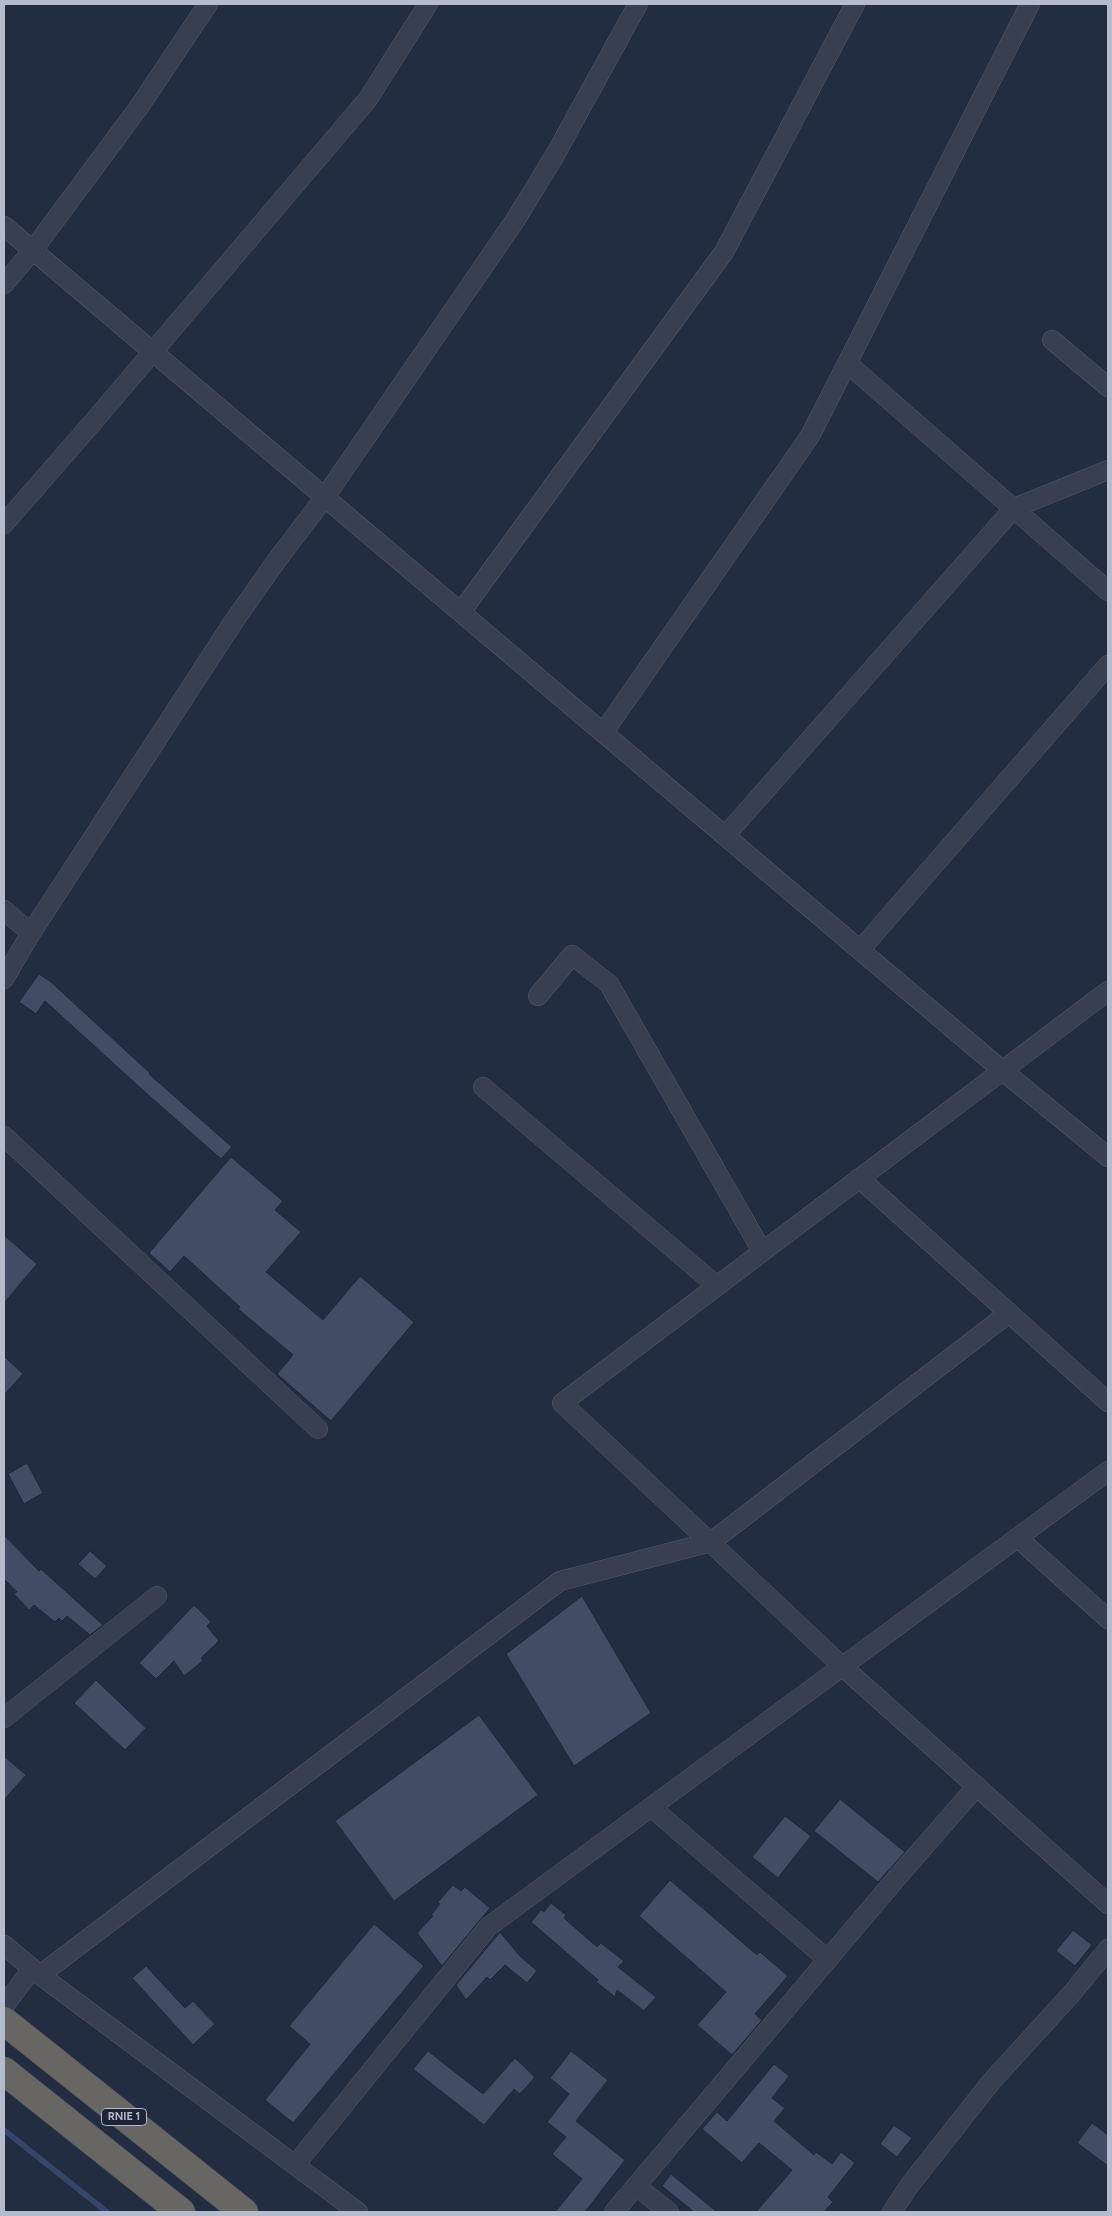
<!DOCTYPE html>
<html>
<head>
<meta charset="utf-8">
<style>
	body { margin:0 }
	#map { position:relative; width:1112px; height:2216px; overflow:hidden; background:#232d42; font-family:Figtree,sans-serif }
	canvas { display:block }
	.frame { position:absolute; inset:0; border:5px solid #b4bbcc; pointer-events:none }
</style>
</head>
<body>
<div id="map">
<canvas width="1112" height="2216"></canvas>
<div class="frame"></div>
</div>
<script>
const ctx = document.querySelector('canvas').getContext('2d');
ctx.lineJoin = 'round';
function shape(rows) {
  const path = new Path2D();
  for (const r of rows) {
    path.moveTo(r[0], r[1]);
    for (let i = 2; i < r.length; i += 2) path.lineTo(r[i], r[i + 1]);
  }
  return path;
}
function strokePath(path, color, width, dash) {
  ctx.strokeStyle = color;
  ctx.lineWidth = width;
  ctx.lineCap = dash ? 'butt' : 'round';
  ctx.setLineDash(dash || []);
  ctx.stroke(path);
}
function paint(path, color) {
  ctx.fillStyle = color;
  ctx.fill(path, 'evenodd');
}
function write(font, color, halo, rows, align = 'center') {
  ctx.font = font + ' Figtree,sans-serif';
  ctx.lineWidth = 4;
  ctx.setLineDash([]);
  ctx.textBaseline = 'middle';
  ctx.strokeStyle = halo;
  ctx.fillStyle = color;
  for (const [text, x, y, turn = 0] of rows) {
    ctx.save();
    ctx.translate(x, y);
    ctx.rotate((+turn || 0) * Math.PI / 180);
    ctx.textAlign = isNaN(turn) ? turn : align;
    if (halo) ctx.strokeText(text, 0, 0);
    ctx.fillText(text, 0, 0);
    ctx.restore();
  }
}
strokePath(shape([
	[4,2130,107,2212]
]), '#36456a', 5.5);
const building = shape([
	[39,974,51,982,150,1073,149,1074,232,1147,221,1159,146,1093,45,1001,36,1014,19,1002,39,974],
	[231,1157,283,1201,275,1210,301,1232,266,1272,323,1320,360,1276,414,1322,331,1421,277,1374,293,1355,238,1309,240,1307,184,1256,170,1272,149,1253,231,1157],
	[4,1235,37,1264,4,1303,4,1235],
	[4,1356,23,1374,4,1395,4,1356],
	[27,1463,43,1493,24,1504,8,1474,27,1463],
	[4,1535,39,1571,41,1569,103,1625,83,1640,89,1634,67,1616,62,1621,59,1618,55,1622,34,1605,29,1610,14,1594,17,1592,4,1579,4,1535],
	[90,1551,107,1566,95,1579,78,1564,90,1551],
	[582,1596,651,1713,574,1766,506,1654,582,1596],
	[194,1605,211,1622,207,1626,219,1641,201,1658,203,1661,184,1676,174,1661,156,1679,139,1663,194,1605],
	[96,1680,146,1728,125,1750,74,1703,96,1680],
	[479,1715,538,1795,394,1901,335,1821,479,1715],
	[4,1756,26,1775,4,1800,4,1756],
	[840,1799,905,1852,878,1882,814,1831,840,1799],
	[785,1816,811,1836,778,1878,752,1857,785,1816],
	[670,1880,757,1955,760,1952,788,1976,755,2014,762,2020,732,2055,697,2025,726,1992,639,1916,670,1880],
	[453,1885,461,1891,465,1887,490,1908,442,1966,417,1933,433,1916,431,1915,440,1904,438,1902,453,1885],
	[551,1903,566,1915,564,1918,597,1947,601,1943,624,1961,618,1967,656,1997,644,2011,617,1990,615,1997,596,1982,598,1980,531,1922,541,1910,544,1912,551,1903],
	[374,1924,424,1966,293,2123,265,2100,310,2044,289,2026,374,1924],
	[1073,1930,1092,1945,1075,1966,1056,1951,1073,1930],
	[500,1932,519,1955,537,1971,527,1983,505,1965,490,1980,487,1977,466,2000,456,1985,500,1932],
	[146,1966,185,2008,193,2001,215,2024,193,2045,132,1978,146,1966],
	[428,2051,483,2094,515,2058,535,2077,520,2094,514,2089,484,2125,413,2069,428,2051],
	[571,2051,608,2080,576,2121,625,2160,585,2212,555,2212,582,2179,552,2154,566,2137,547,2122,569,2094,550,2078,571,2051],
	[774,2064,789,2076,772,2098,785,2108,774,2121,814,2155,816,2152,832,2164,841,2152,855,2163,828,2197,833,2202,824,2212,756,2212,792,2170,759,2143,742,2163,702,2129,717,2112,727,2121,774,2064],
	[1092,2123,1108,2135,1108,2166,1077,2143,1092,2123],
	[894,2125,912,2138,897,2157,880,2144,894,2125],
	[671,2174,717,2212,694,2212,662,2186,671,2174]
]);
paint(building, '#424c64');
strokePath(building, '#1f2639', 1);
const minor = shape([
	[4,226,1003,1071,1108,1157],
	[4,284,33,250,139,107,208,4],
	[1052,340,1108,387],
	[847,363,1108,591],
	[4,524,94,421,368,99,428,4],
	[461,612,724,252,855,4],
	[603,733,810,436,1030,4],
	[725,836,1014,508,1108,470],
	[4,910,31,933],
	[860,950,1108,665],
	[4,979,31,933,234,621,277,560,325,497,516,219,555,155,638,4],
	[1108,991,562,1403,843,1667,1108,1904],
	[538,996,572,955,609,984,762,1251],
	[483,1087,717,1286],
	[4,1136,318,1429],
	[859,1178,1108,1402],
	[1018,1538,1108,1619],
	[4,1718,157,1596],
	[651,1807,828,1960],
	[4,1945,40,1975,358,2212],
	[40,1975,560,1581,711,1542,1009,1313],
	[4,2006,32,1969],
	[295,2165,488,1927,1108,1471],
	[636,2186,669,2212],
	[614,2212,900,1874,977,1786],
	[892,2212,909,2186,991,2082,1073,1992,1108,1949]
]);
const trunk = shape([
	[4,2021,244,2212],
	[4,2071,181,2212]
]);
strokePath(minor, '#535a6c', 20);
strokePath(trunk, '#404759', 29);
strokePath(minor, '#383f51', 19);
strokePath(trunk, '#676662', 28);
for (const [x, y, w] of [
	[124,2117,45]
]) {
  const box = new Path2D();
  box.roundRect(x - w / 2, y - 8.5, w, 17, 4);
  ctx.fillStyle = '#1d2437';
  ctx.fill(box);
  strokePath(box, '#b4bbcc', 1);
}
write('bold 11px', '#b4bbcc', null, [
	["RNIE 1",124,2117]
]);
</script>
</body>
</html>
